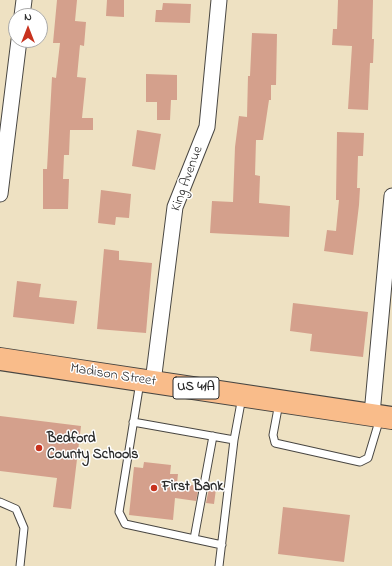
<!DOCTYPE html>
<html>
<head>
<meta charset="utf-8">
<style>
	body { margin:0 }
	#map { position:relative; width:392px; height:566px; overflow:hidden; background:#eee1c2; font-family:"Indie Flower",sans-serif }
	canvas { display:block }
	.north { position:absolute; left:8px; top:8px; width:40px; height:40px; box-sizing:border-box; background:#fff; border:1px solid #aaa; border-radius:50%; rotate:0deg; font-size:11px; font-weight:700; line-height:16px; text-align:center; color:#2b2b2b }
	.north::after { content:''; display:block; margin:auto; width:14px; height:18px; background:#c8321e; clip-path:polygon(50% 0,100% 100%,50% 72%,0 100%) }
</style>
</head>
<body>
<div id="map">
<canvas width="392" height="566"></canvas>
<div class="north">N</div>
</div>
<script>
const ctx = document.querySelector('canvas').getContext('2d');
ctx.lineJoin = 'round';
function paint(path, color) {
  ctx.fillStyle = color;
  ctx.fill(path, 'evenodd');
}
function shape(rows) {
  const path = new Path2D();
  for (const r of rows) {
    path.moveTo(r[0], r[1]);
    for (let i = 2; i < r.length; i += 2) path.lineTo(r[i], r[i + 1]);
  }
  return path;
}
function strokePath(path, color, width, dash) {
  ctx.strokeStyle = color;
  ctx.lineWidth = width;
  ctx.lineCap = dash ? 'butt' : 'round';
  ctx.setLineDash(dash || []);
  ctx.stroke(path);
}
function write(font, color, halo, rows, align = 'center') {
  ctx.font = font + ' "Indie Flower",sans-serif';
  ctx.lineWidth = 3;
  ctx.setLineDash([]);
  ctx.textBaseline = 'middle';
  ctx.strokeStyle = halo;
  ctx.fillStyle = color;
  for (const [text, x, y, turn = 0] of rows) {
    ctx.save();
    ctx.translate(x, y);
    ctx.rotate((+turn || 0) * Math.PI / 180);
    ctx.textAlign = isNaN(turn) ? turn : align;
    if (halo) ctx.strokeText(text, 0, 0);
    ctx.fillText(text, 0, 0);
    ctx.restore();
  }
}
paint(shape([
	[57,0,77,0,75,21,86,22,84,46,80,45,77,77,86,78,82,118,93,118,93,130,70,130,69,155,64,155,63,179,69,179,68,209,43,209,43,169,47,169,52,77,56,78,60,43,53,43],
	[107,0,124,0,124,17,106,16],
	[338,0,373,0,372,39,374,39,373,63,370,63,368,110,348,109,352,46,332,45,333,29,337,29],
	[163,3,191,4,190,23,155,22,156,10,162,10],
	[252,33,277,34,276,85,271,85,271,100,269,100,263,140,256,140,255,175,260,176,259,203,290,206,289,237,210,233,212,201,233,202,235,147,239,116,247,117,248,76,250,76],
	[146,74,177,75,177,100,171,100,170,120,157,120,157,102,146,102],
	[137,130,161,134,155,170,132,166],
	[337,132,364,133,363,156,358,156,357,188,360,188,359,205,353,255,324,251,327,230,336,231,339,200,336,200],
	[101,190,131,194,129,218,116,217,115,225,98,223],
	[104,249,119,251,119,260,152,263,146,333,97,329],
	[17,281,41,284,39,297,77,301,74,324,13,317],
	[293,303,368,312,363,357,310,351,312,334,290,331],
	[0,416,81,426,71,509,53,507,57,478,0,471],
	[144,462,171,465,170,474,178,474,177,483,199,486,196,501,175,498,173,520,129,515,134,467,143,468],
	[209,488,216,489,214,504,206,503],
	[283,507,350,515,344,562,278,554]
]), '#d4a08c');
const service = shape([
	[140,382,119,512,125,524,222,545],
	[279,403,273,435,275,443,360,462,368,458,380,418],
	[133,422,234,440],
	[0,502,16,509,24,528,20,566],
	[194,539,213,436],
	[219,566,234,440,242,397]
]);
const minor = shape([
	[22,16,24,0],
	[0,194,19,40],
	[153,382,175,207,207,127,219,0],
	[372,414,392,196]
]);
const primary = shape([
	[0,359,392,418]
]);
strokePath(service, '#484642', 9);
strokePath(minor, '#484642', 17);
strokePath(primary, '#484642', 24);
strokePath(service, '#fff', 7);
strokePath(minor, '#fff', 15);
strokePath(primary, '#f9bc8a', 22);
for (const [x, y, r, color] of [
	[39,448,4,"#c8321e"],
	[154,488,4,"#c8321e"]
]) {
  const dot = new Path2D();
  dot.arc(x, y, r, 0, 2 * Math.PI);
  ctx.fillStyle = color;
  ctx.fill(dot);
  strokePath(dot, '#fff', 1.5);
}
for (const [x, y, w] of [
	[196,388,46]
]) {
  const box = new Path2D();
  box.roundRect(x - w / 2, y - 11, w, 22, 3);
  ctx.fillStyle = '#fff';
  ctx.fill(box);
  strokePath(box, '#2b2b2b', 1);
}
write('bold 13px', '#2b2b2b', null, [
	["US 41A",196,388]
]);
write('14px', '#2b2b2b', '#fff', [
	["King Avenue",188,179,-70],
	["Madison Street",113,376,9]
]);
write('bold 14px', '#2b2b2b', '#fff', [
	["Bedford",47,440],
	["County Schools",47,456],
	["First Bank",162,488]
], 'left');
</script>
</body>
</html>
